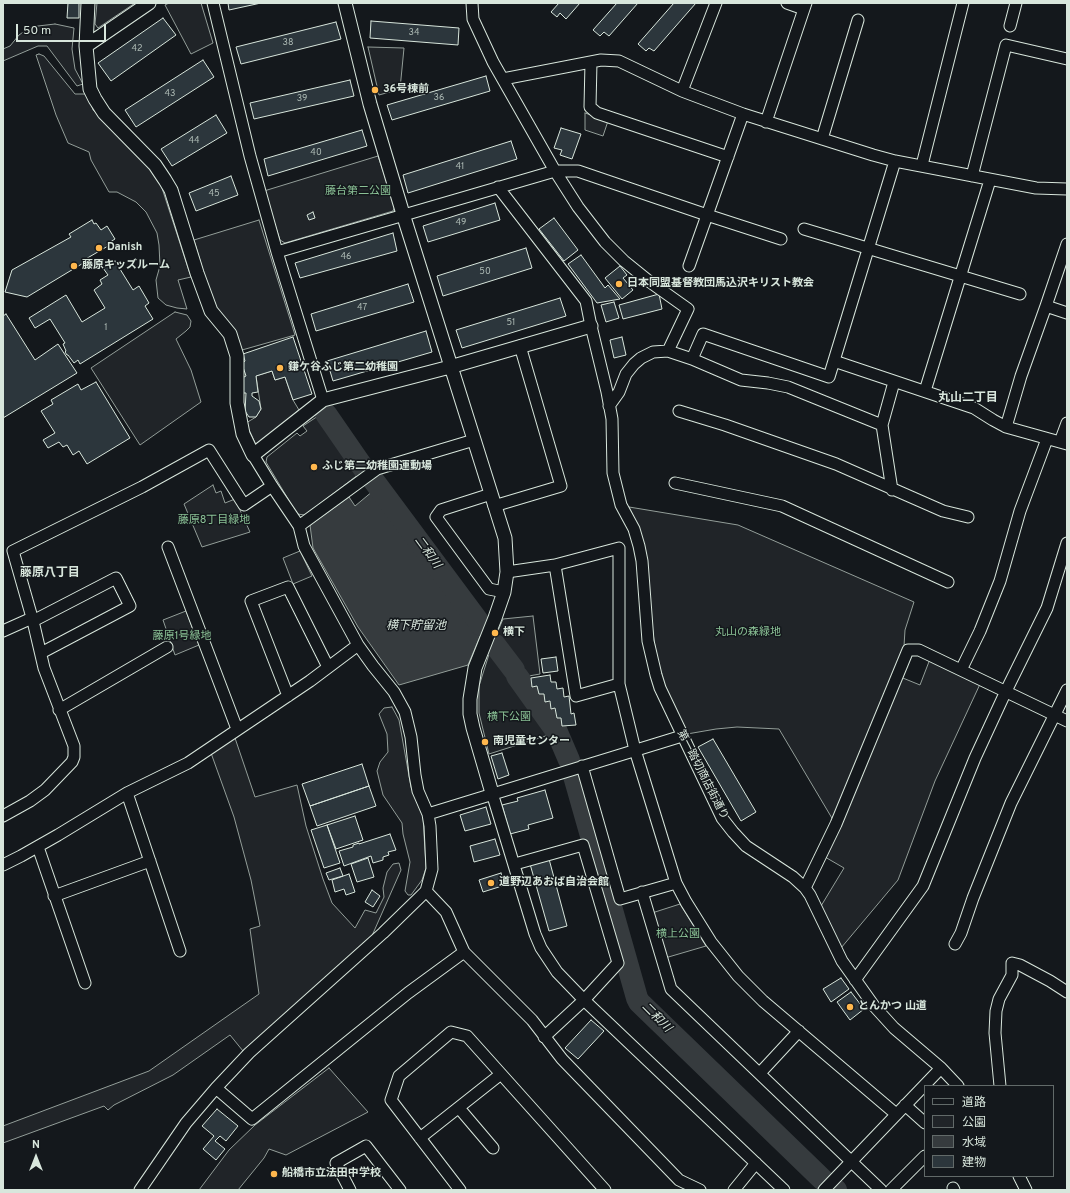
<!DOCTYPE html>
<html>
<head>
<meta charset="utf-8">
<style>
	body { margin:0 }
	#map { position:relative; width:1070px; height:1193px; overflow:hidden; background:#14181c; font-family:Overpass,"Noto Sans JP",sans-serif }
	canvas { display:block }
	.frame { position:absolute; inset:0; border:4px solid #d8e6dc; pointer-events:none }
	.legend { position:absolute; left:924px; top:1085px; width:130px; height:92px; box-sizing:border-box; background:#14181c; border:1px solid #626a69; margin:0; padding:5px 7px; list-style:none; font-size:12px; color:#d8e6dc }
	.legend li { display:flex; align-items:center; gap:8px; height:20px }
	.legend b { width:20px; border:1px solid #626a69 }
	.north { position:absolute; left:16px; top:1137px; width:40px; height:40px; -webkit-text-stroke:3px #14181c; paint-order:stroke; rotate:0deg; font-size:11px; font-weight:700; line-height:16px; text-align:center; color:#d8e6dc }
	.north::after { content:''; display:block; margin:auto; width:14px; height:18px; background:#d8e6dc; clip-path:polygon(50% 0,100% 100%,50% 72%,0 100%) }
	.scale { position:absolute; left:16px; top:24px; width:90px; height:18px; box-sizing:border-box; border:2px solid #d8e6dc; border-top:0; padding-left:5px; font-size:12px; line-height:14px; white-space:nowrap; color:#d8e6dc; -webkit-text-stroke:3px #14181c; paint-order:stroke }
</style>
</head>
<body>
<div id="map">
<canvas width="1070" height="1193"></canvas>
<div class="frame"></div>
<ul class="legend">
<li><b style="height:5px;background:#14181c"></b>道路</li>
<li><b style="height:11px;background:#202428"></b>公園</li>
<li><b style="height:11px;background:#363b3e"></b>水域</li>
<li><b style="height:11px;background:#2c363c"></b>建物</li>
</ul>
<div class="north">N</div>
<div class="scale">50 m</div>
</div>
<script>
const ctx = document.querySelector('canvas').getContext('2d');
ctx.lineJoin = 'round';
function paint(path, color) {
  ctx.fillStyle = color;
  ctx.fill(path, 'evenodd');
}
function shape(rows) {
  const path = new Path2D();
  for (const r of rows) {
    path.moveTo(r[0], r[1]);
    for (let i = 2; i < r.length; i += 2) path.lineTo(r[i], r[i + 1]);
  }
  return path;
}
function strokePath(path, color, width, dash) {
  ctx.strokeStyle = color;
  ctx.lineWidth = width;
  ctx.lineCap = dash ? 'butt' : 'round';
  ctx.setLineDash(dash || []);
  ctx.stroke(path);
}
function write(font, color, halo, rows, align = 'center') {
  ctx.font = font + ' Overpass,"Noto Sans JP",sans-serif';
  ctx.lineWidth = 3;
  ctx.setLineDash([]);
  ctx.textBaseline = 'middle';
  ctx.strokeStyle = halo;
  ctx.fillStyle = color;
  for (const [text, x, y, turn = 0] of rows) {
    ctx.save();
    ctx.translate(x, y);
    ctx.rotate((+turn || 0) * Math.PI / 180);
    ctx.textAlign = isNaN(turn) ? turn : align;
    if (halo) ctx.strokeText(text, 0, 0);
    ctx.fillText(text, 0, 0);
    ctx.restore();
  }
}
const green = shape([
	[97,3,135,3,98,28,95,24,97,3],
	[169,3,201,3,213,43,191,54,165,5,169,3],
	[55,24,74,28,72,49,75,69,83,84,77,86,47,46,38,46,3,61,3,49,10,46,19,35,29,28,38,26,55,24],
	[368,47,404,48,400,89,379,95,368,47],
	[39,54,44,56,75,94,88,94,93,110,152,170,160,182,191,277,178,280,187,309,177,308,166,305,158,298,156,280,160,266,159,245,157,233,146,212,136,202,117,192,109,192,91,160,89,152,68,143,56,115,36,55,39,54],
	[585,113,608,121,603,136,585,130,585,113],
	[378,156,395,206,393,211,285,243,280,240,264,191,378,156],
	[259,220,295,335,242,350,233,328,214,308,194,240,259,220],
	[175,312,187,315,191,321,190,327,186,331,176,339,191,370,201,402,140,445,91,368,175,312],
	[272,371,275,380,285,377,293,400,299,410,256,445,246,423,256,417,261,409,256,376,272,371],
	[321,414,363,471,305,515,297,514,266,462,267,457,297,433,300,436,307,431,303,426,321,414],
	[213,485,216,493,221,491,225,503,235,499,250,532,202,547,184,504,213,485],
	[629,507,738,525,914,602,905,630,904,646,893,674,920,685,930,659,981,682,935,781,898,880,841,948,821,906,844,868,825,857,839,830,779,729,737,727,716,729,687,734,665,687,657,661,638,526,629,507],
	[300,551,312,576,293,584,283,558,300,551],
	[186,611,199,645,175,655,163,620,186,611],
	[533,616,540,674,523,677,495,638,503,619,533,616],
	[491,648,555,733,489,754,479,713,479,686,491,648],
	[392,707,399,720,411,787,423,817,426,868,422,880,411,895,408,895,405,891,410,862,403,834,402,823,383,795,377,771,380,762,388,752,387,734,379,714,384,708,392,707],
	[235,738,255,797,297,785,306,826,323,879,332,903,355,928,365,910,376,913,384,897,383,888,387,872,393,864,399,863,401,870,371,938,243,1051,230,1035,173,1075,114,1105,108,1110,104,1106,3,1143,3,1126,149,1071,259,994,250,929,260,926,251,880,234,817,211,753,235,738],
	[680,904,706,946,665,958,652,913,680,904],
	[329,1068,368,1112,286,1155,269,1149,264,1158,238,1190,199,1190,229,1150,255,1125,329,1068]
]);
paint(green, '#202428');
strokePath(green, '#939e99', 1);
const water = shape([
	[373,491,481,634,468,665,399,685,358,627,313,548,310,525,349,497,355,506,373,491]
]);
paint(water, '#363b3e');
strokePath(water, '#939e99', 1);
strokePath(shape([
	[326,414,364,469],
	[374,481,481,625],
	[495,645,514,670],
	[517,676,557,732,569,760],
	[574,776,637,998,639,1002,823,1180],
	[835,1190,836,1190]
]), '#363b3e', 22);
const building = shape([
	[68,3,79,3,79,18,67,18,68,3],
	[228,3,261,3,229,10,228,3],
	[559,3,580,3,566,19,560,13,557,17,551,12,559,3],
	[617,3,638,3,609,36,604,32,600,36,593,30,617,3],
	[674,3,696,3,654,51,649,48,646,51,638,44,674,3],
	[163,18,176,35,111,81,98,63,163,18],
	[371,21,459,28,458,45,370,38,371,21],
	[336,22,341,39,241,64,236,47,336,22],
	[203,60,214,77,136,127,125,110,203,60],
	[486,76,490,91,392,120,387,105,486,76],
	[350,80,354,96,254,119,250,103,350,80],
	[216,115,227,133,172,166,161,149,216,115],
	[561,128,581,134,572,159,560,155,562,150,554,148,561,128],
	[362,130,367,146,268,176,264,159,362,130],
	[511,141,517,159,408,193,403,175,511,141],
	[231,176,238,195,196,211,189,193,231,176],
	[495,203,500,220,428,242,423,226,495,203],
	[313,212,315,218,309,220,307,215,313,212],
	[554,218,578,250,564,261,539,229,554,218],
	[92,220,94,224,96,223,101,230,107,226,115,239,107,244,108,246,84,260,85,262,27,297,5,292,12,270,71,237,69,234,92,220],
	[393,233,397,251,300,278,295,263,393,233],
	[526,248,532,268,443,296,437,276,526,248],
	[581,255,605,288,608,285,620,299,597,303,568,264,581,255],
	[115,261,133,290,139,286,149,303,145,306,153,319,80,364,78,360,74,363,68,355,67,355,65,352,66,351,63,344,65,343,50,319,35,328,29,318,66,295,82,322,105,308,94,290,102,284,100,280,108,275,103,268,115,261],
	[620,266,627,275,623,278,633,290,622,299,605,278,620,266],
	[408,284,414,302,316,331,311,314,408,284],
	[659,294,662,309,623,319,619,305,659,294],
	[560,298,566,316,462,348,456,330,560,298],
	[614,302,619,318,606,322,601,305,614,302],
	[6,314,35,360,58,344,77,373,3,418,3,316,6,314],
	[426,331,432,352,333,381,327,361,426,331],
	[293,337,312,394,293,400,285,377,275,380,272,371,256,376,258,392,252,393,252,396,259,401,261,409,256,417,249,417,245,411,246,393,242,393,242,378,246,376,242,364,245,361,243,354,293,337],
	[622,337,626,355,614,358,610,340,622,337],
	[96,382,130,438,87,464,79,451,73,455,67,445,63,447,59,442,48,448,43,440,55,433,41,411,53,404,51,400,78,384,81,390,96,382],
	[556,657,558,671,543,673,541,659,556,657],
	[550,675,551,682,556,682,557,689,563,688,564,697,569,696,571,714,574,713,576,725,562,726,561,718,557,718,555,708,551,709,550,701,545,702,544,694,539,694,537,686,532,687,531,678,550,675],
	[713,739,756,812,741,821,698,747,713,739],
	[502,753,509,775,498,779,491,756,502,753],
	[362,764,369,786,310,806,302,784,362,764],
	[369,786,376,806,317,826,310,806,369,786],
	[545,790,553,818,528,825,529,829,510,834,502,805,518,801,517,798,545,790],
	[486,807,491,824,465,831,460,815,486,807],
	[355,816,363,840,336,849,327,825,355,816],
	[327,825,340,863,324,868,311,830,327,825],
	[390,834,396,850,388,852,389,855,383,857,383,860,373,863,371,856,344,866,339,851,353,847,353,845,359,843,359,844,390,834],
	[495,839,500,855,474,862,470,846,495,839],
	[368,858,374,877,357,882,351,864,368,858],
	[549,859,567,926,549,931,530,864,549,859],
	[340,868,343,876,329,880,326,873,340,868],
	[501,873,503,880,501,881,502,886,483,892,479,880,501,873],
	[349,874,355,892,346,895,344,889,335,892,332,880,349,874],
	[372,890,380,896,373,907,365,902,372,890],
	[841,978,849,989,831,1002,823,989,841,978],
	[851,992,864,1009,850,1020,837,1002,851,992],
	[591,1020,604,1031,578,1059,565,1048,591,1020],
	[217,1109,238,1126,226,1141,220,1136,215,1141,225,1149,216,1160,203,1149,214,1136,202,1126,217,1109]
]);
paint(building, '#2c363c');
strokePath(building, '#d8e6dc', 1);
const minor = shape([
	[213,3,250,156,277,252,323,400],
	[472,3,473,19,493,62,555,171,578,207,605,242,624,261,650,282,688,309,668,351],
	[787,3,804,9],
	[1010,26,1016,3],
	[591,62,590,107,597,113,728,157],
	[503,79,601,60,619,61,682,91,743,114,873,155,895,161,1036,188,1067,189],
	[682,91,716,3],
	[766,122,806,3],
	[822,139,858,20],
	[922,165,963,3],
	[972,176,1006,45,1067,59],
	[498,187,586,301,591,326,607,392,612,419,613,473,621,505,634,529,639,546,642,561,648,641,656,675,660,688,722,818,733,832,746,846,793,877,805,888,810,895,842,961,874,1006,894,1028,941,1068,958,1086],
	[804,229,1020,294],
	[277,252,555,171,578,171,707,215,781,239],
	[689,266,743,114],
	[1046,306,1067,313],
	[692,359,703,334,829,377,895,161],
	[834,361,974,408,993,420,1006,427,1067,444],
	[925,391,990,180],
	[609,406,619,392,626,374,634,364,641,358,653,352,668,351,692,359,741,380,768,383,788,387,882,425],
	[679,411,725,425,836,464,943,511,968,517],
	[1006,427,1021,376,1046,306,1067,244],
	[1060,442,1067,423],
	[675,483,782,506,948,582],
	[892,490,882,425,894,382],
	[491,494,441,510,436,517,489,589,504,592],
	[494,506,561,486,520,346],
	[299,526,377,469,474,440],
	[168,547,237,729],
	[555,565,576,696,619,684],
	[507,572,555,565,619,548,619,684,635,750,676,883,686,902,711,942,738,976,763,1001,896,1114],
	[33,621,116,578,130,606,41,653],
	[3,631,32,618],
	[961,670,980,631,1000,581,1020,511,1047,439],
	[288,696,251,601,288,587,328,667],
	[59,710,167,647],
	[582,766,620,899,676,883],
	[127,793,180,951],
	[492,793,535,934,541,948,557,972,584,1000,784,1190],
	[428,814,682,736],
	[3,816,30,801,45,790,72,762,74,757,74,746,44,668,33,621,13,551,142,487,209,450,244,505,272,486],
	[38,847,85,983],
	[515,864,583,845,618,963,584,1000,544,1037],
	[3,865,21,856,58,835,127,793,188,763,310,681,358,645],
	[805,888,836,824,908,650,919,650,1067,721],
	[426,891,446,912,464,952,532,1020,562,1059,679,1180,700,1190],
	[642,892,671,989,881,1190],
	[54,896,150,861],
	[955,944,961,933,973,898,1011,803,1067,690],
	[855,980,923,886,975,758,1006,691,1047,608,1067,543],
	[760,1073,799,1031],
	[1000,1086,995,1033,996,1011,999,999,1012,975,1012,963,1020,965,1050,981,1067,992],
	[216,1088,252,1119,408,993,464,952],
	[905,1105,925,1123],
	[459,1108,493,1148],
	[420,1138,501,1074],
	[1019,1176,1026,1190],
	[953,1188,954,1190],
	[140,1190,186,1123,216,1088,249,1053,383,933,420,897,426,891,432,869,430,826,428,814,418,791,415,775,411,737,405,712,394,692,373,666,358,645,304,546,299,526,272,486,253,455],
	[350,1190,336,1163,366,1146,400,1190],
	[460,1190,391,1100,399,1076,451,1032,467,1036,605,1190],
	[734,1190,756,1163],
	[824,1190,941,1068],
	[891,1190,925,1156]
]);
const tertiary = shape([
	[88,3,86,46,90,89,95,99,104,113,155,165,165,180,171,190,197,273,211,311,230,334,237,356,237,403,243,434,253,455,323,400,450,367,591,326],
	[345,3,370,104,403,214,505,538,507,572,504,592,495,618,475,668,470,699,470,714,473,728,492,793],
	[86,46,149,3]
]);
strokePath(minor, '#d8e6dc', 13);
strokePath(tertiary, '#d8e6dc', 15);
strokePath(minor, '#14181c', 11);
strokePath(tertiary, '#14181c', 13);
for (const [x, y, r, color] of [
	[375,90,4,"#ffb74d"],
	[99,248,4,"#ffb74d"],
	[74,266,4,"#ffb74d"],
	[619,284,4,"#ffb74d"],
	[280,368,4,"#ffb74d"],
	[314,467,4,"#ffb74d"],
	[495,633,4,"#ffb74d"],
	[485,742,4,"#ffb74d"],
	[491,883,4,"#ffb74d"],
	[850,1007,4,"#ffb74d"],
	[274,1174,4,"#ffb74d"]
]) {
  const dot = new Path2D();
  dot.arc(x, y, r, 0, 2 * Math.PI);
  ctx.fillStyle = color;
  ctx.fill(dot);
  strokePath(dot, '#14181c', 1.5);
}
write('9px', '#adbab4', null, [
	["34",414,33],
	["38",288,43],
	["42",137,49],
	["43",170,94],
	["36",439,98],
	["39",302,99],
	["44",194,141],
	["40",316,153],
	["41",460,167],
	["45",214,194],
	["49",461,223],
	["46",346,257],
	["50",485,272],
	["47",362,308],
	["51",511,323],
	["1",106,328]
]);
write('bold 11px', '#d8e6dc', '#14181c', [
	["36号棟前",383,90],
	["Danish",107,248],
	["藤原キッズルーム",82,266],
	["日本同盟基督教団馬込沢キリスト教会",627,284],
	["鎌ケ谷ふじ第二幼稚園",288,368],
	["ふじ第二幼稚園運動場",322,467],
	["横下",503,633],
	["南児童センター",493,742],
	["道野辺あおば自治会館",499,883],
	["とんかつ 山道",858,1007],
	["船橋市立法田中学校",282,1174]
], 'left');
write('11px', '#8ac095', '#14181c', [
	["藤台第二公園",358,192],
	["藤原8丁目緑地",214,521],
	["丸山の森緑地",748,633],
	["藤原1号緑地",182,637],
	["横下公園",509,718],
	["横上公園",678,935]
]);
write('11px', '#d8e6dc', '#14181c', [
	["第一踏切商店街通り",702,775,63]
]);
write('bold 12px', '#d8e6dc', '#14181c', [
	["丸山二丁目",968,399],
	["藤原八丁目",50,574]
]);
write('italic 12px', '#d8e6dc', '#14181c', [
	["二和川",427,553,54],
	["横下貯留池",416,627],
	["二和川",656,1018,45]
]);
</script>
</body>
</html>
